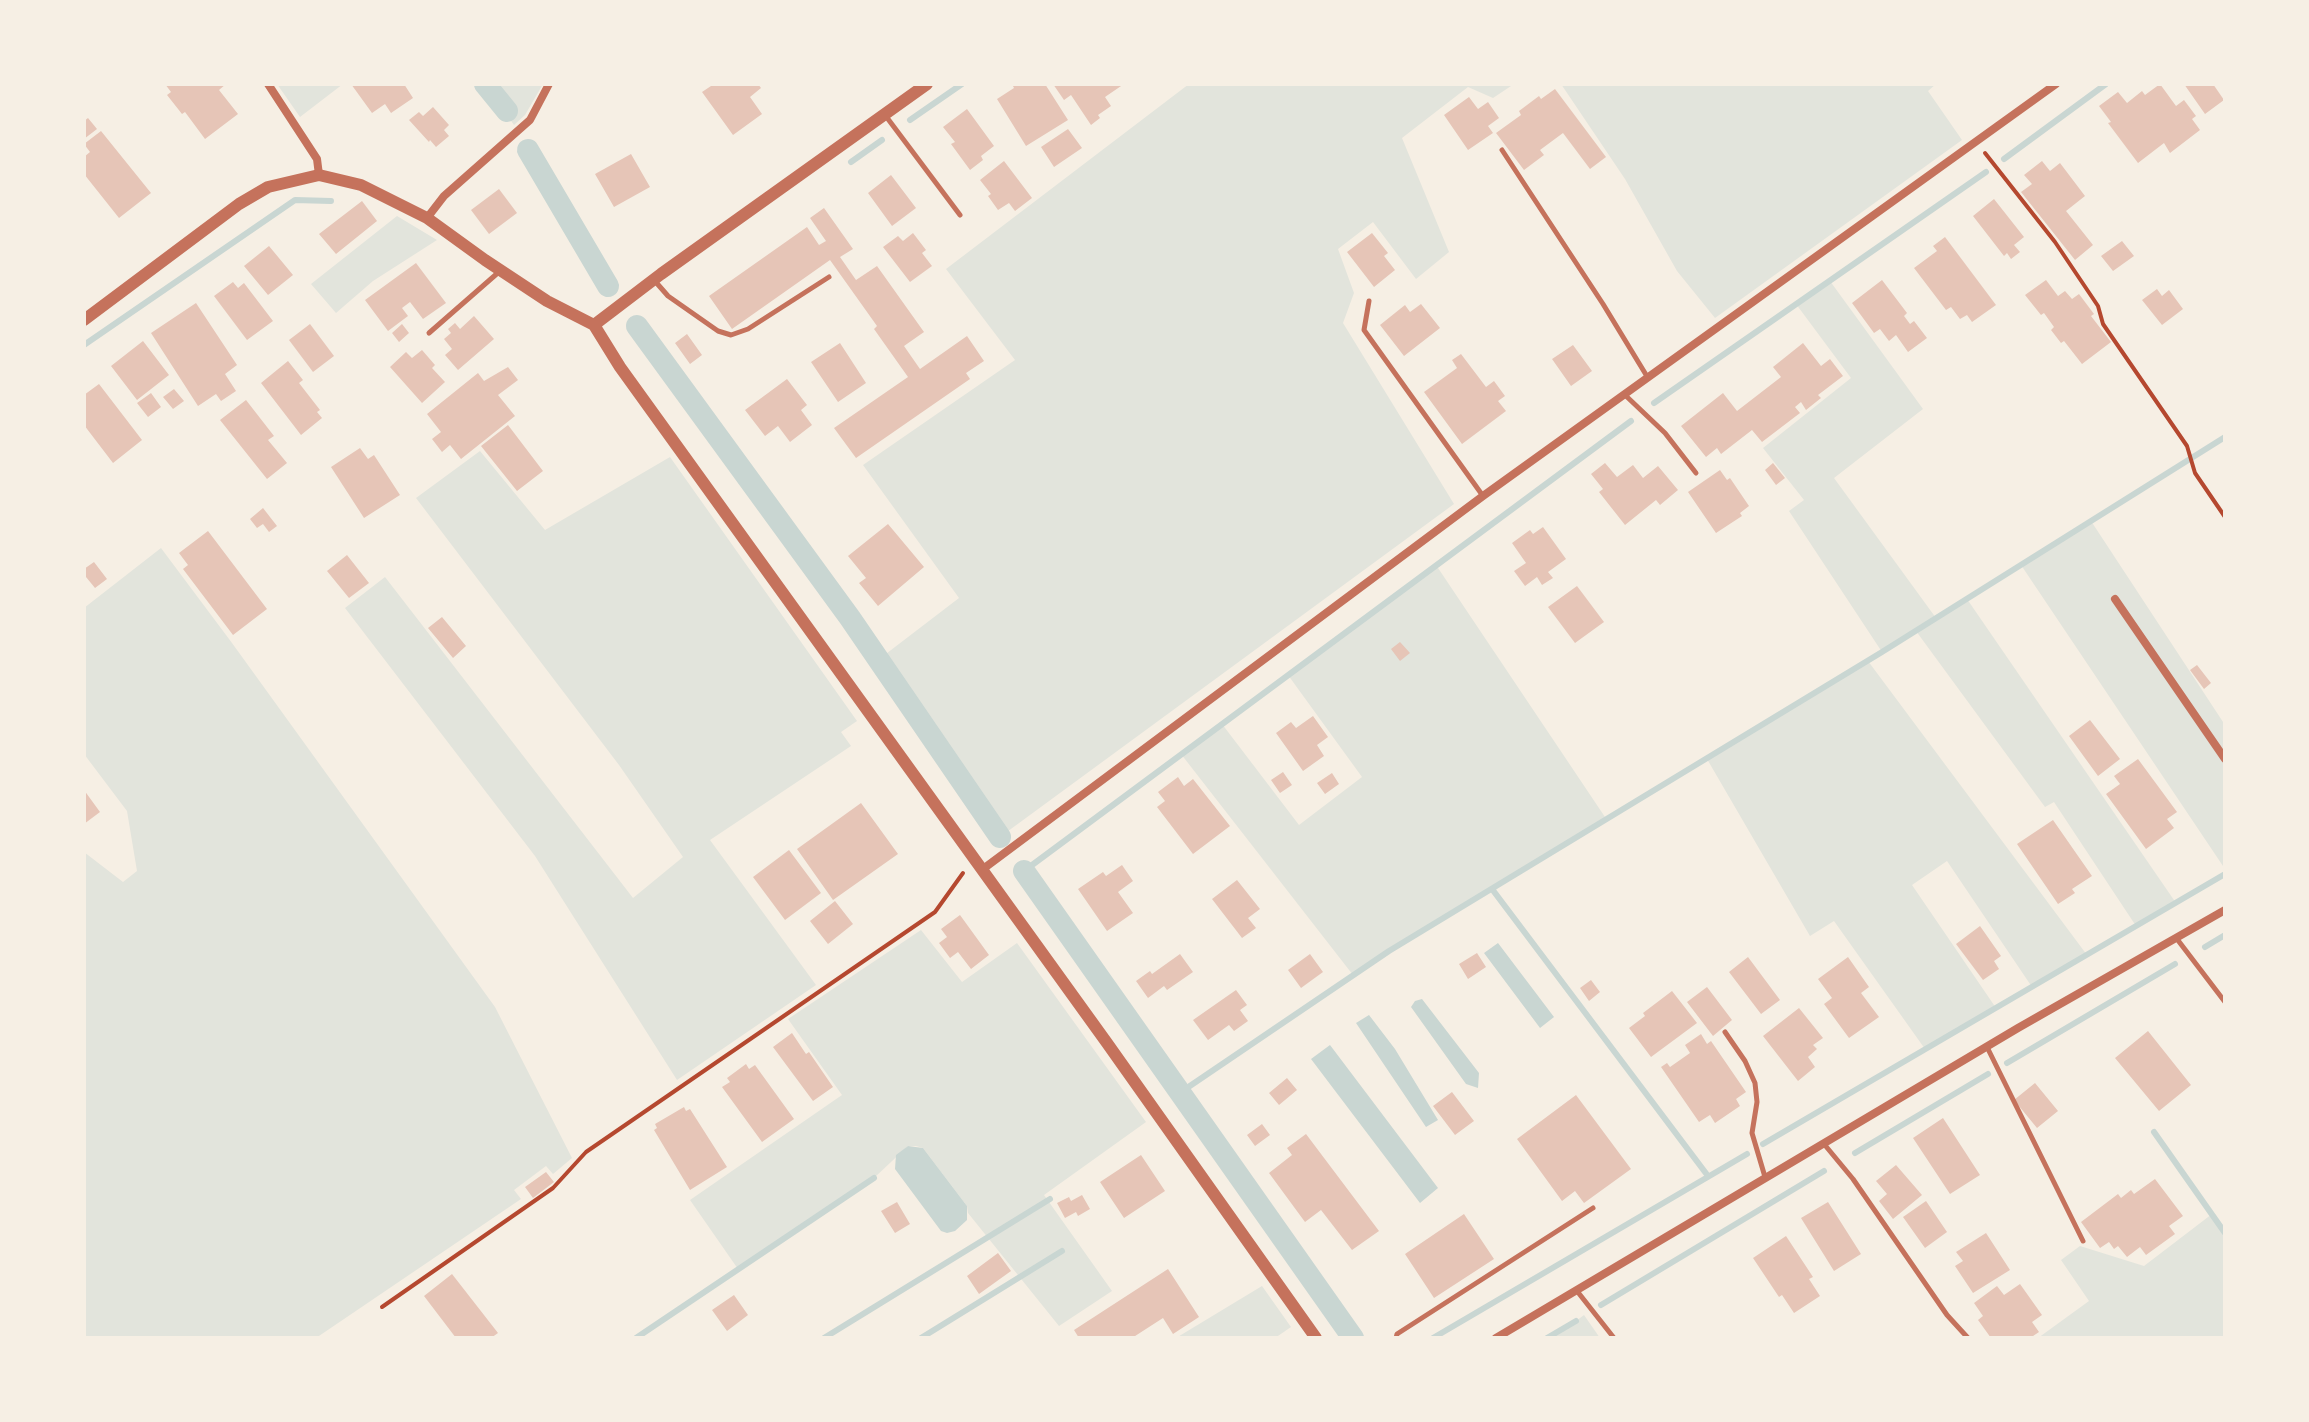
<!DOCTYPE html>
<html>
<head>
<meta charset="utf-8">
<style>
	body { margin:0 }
	#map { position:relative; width:2309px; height:1422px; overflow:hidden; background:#f6efe4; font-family:"Golos Text",sans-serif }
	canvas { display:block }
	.frame { position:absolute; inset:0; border:86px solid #f6efe4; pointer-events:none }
</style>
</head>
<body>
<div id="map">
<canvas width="2309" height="1422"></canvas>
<div class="frame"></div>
</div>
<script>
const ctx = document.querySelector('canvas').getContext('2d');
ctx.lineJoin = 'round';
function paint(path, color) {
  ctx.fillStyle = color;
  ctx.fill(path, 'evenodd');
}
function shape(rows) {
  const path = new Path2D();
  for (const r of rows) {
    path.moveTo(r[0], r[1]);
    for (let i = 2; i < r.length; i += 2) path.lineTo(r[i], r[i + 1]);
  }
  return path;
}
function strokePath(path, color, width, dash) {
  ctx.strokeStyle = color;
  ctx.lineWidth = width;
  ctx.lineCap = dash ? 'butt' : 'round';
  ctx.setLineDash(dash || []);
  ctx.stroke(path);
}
paint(shape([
	[277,84,343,84,300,117],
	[485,84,543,84,525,115,514,125],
	[1189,84,1514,84,1493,98,1468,87,1402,138,1449,252,1416,279,1373,222,1338,249,1354,293,1343,323,1454,504,1000,837,878,660,959,598,863,465,1015,360,946,269],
	[1561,84,1936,84,1928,91,1962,140,1715,318,1677,271,1625,179],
	[397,216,437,240,373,281,336,313,311,284],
	[1830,281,1923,409,1834,478,1936,618,1967,599,2176,903,2136,926,2054,802,2045,807,1916,631,1882,652,1789,511,1804,500,1763,448,1851,378,1796,304],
	[480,451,545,530,670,457,857,721,841,732,851,746,710,840,816,985,677,1080,535,856,345,608,385,577,633,898,683,857,619,765,416,498],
	[2091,521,2225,725,2225,869,2021,565],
	[161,548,232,643,495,1007,572,1158,553,1174,546,1166,514,1190,521,1199,316,1338,84,1338,84,852,123,882,137,871,127,811,84,754,84,608],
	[1436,565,1607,820,1353,975,1181,754,1222,724,1299,825,1362,777,1288,675],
	[1868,661,2087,955,2032,987,1947,861,1912,885,1996,1008,1925,1049,1834,921,1810,936,1707,759],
	[921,930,962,982,1017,943,1146,1122,1044,1195,1112,1291,1059,1326,968,1213,967,1206,923,1148,916,1146,908,1146,874,1178,738,1269,690,1200,842,1095,788,1019],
	[2212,1214,2225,1233,2225,1338,2038,1338,2089,1301,2061,1260,2080,1246,2144,1266],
	[1262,1286,1291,1327,1275,1338,1176,1338],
	[1584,1315,1600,1338,1547,1338,1576,1321]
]), '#e2e4dc');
paint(shape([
	[1498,943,1554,1017,1540,1028,1484,953],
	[1422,999,1479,1073,1478,1088,1466,1084,1411,1007,1415,1001],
	[1369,1015,1395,1049,1438,1120,1426,1127,1356,1023],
	[1330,1045,1438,1188,1420,1203,1311,1059],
	[908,1146,923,1148,967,1206,967,1220,955,1231,947,1233,941,1231,895,1169,896,1155]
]), '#c9d6d2');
strokePath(shape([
	[910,120,962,84],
	[2004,159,2106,84],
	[851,162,882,140],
	[84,345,295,200,331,201],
	[1654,403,1986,172],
	[1024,871,1631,421],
	[1492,889,1708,1176],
	[2205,947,2225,935],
	[2007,1063,2175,964],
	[1181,1092,1389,951,1882,652,2225,437],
	[2154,1132,2225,1233],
	[1763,1144,2225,874],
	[1855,1153,1988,1074],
	[1601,1305,1824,1171],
	[636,1338,874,1178],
	[824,1338,1050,1199],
	[921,1338,1062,1251],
	[1433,1338,1747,1154],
	[1547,1338,1576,1321]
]), '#c9d6d2', 6);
strokePath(shape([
	[485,84,507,111],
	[528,150,608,286],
	[637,326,850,618,1000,837],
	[1024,871,1353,1338]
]), '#c9d6d2', 22);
paint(shape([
	[165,84,226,84,219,90,238,114,205,139,185,112,182,114,167,95,171,92],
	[351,84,404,84,413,98,391,113,385,104,372,113],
	[714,84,758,84,761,88,750,97,762,114,733,135,702,92],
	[1012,84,1045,84,1068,120,1026,146,997,99,1014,88],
	[1053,84,1124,84,1105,97,1111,106,1098,115,1100,118,1091,125,1071,95,1064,100],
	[2160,84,2176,106,2184,100,2196,116,2192,119,2200,130,2170,153,2164,143,2138,163,2108,123,2111,122,2099,106,2118,92,2127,103,2142,91,2145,95],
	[2184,84,2213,84,2224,100,2205,114],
	[1555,89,1606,157,1590,169,1563,133,1540,150,1544,155,1524,170,1496,133,1521,115,1519,111,1539,96,1541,99],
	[1469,97,1478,109,1488,102,1499,118,1488,126,1493,133,1468,150,1444,115],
	[433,107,449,125,444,130,449,136,436,147,430,140,429,142,409,120,419,112,423,116],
	[967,109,994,146,981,156,983,160,970,170,951,144,955,142,943,127],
	[88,118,97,129,84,139,84,121],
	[1068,129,1082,148,1054,167,1041,147],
	[101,131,151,193,119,218,84,174,84,157,90,152,84,144],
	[631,154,650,187,614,207,595,174],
	[1004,161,1032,198,1015,211,1009,203,998,210,988,196,991,194,980,180],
	[2042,161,2050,171,2060,163,2085,196,2066,211,2093,245,2075,260,2021,192,2032,184,2024,175],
	[891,175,916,208,892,226,868,193],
	[499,189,517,213,489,234,471,210],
	[1994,199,2024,237,2014,245,2020,252,2011,259,2007,253,2004,256,1973,216],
	[362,201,377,221,336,254,319,234],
	[824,208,853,249,840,257,856,280,877,266,924,332,904,346,920,369,967,336,984,361,966,373,970,379,856,458,834,428,908,377,874,329,877,326,830,260,732,329,709,296,807,227,819,245,826,241,810,218],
	[913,233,926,250,922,253,932,266,910,282,883,247,898,236,903,241],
	[1372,233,1388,253,1384,256,1395,270,1374,287,1347,252],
	[1945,237,1996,305,1972,322,1967,315,1960,319,1951,307,1946,310,1914,268,1937,251,1933,246],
	[2122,241,2134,256,2113,271,2101,256],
	[269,246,293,275,268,295,244,266],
	[416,263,446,303,423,319,410,302,402,308,408,316,388,331,365,300],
	[1882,280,1907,313,1904,316,1910,324,1914,321,1927,338,1908,352,1896,335,1889,341,1880,329,1874,333,1852,303],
	[2046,280,2058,296,2065,291,2072,299,2079,294,2094,314,2091,316,2111,342,2082,364,2064,341,2061,343,2051,330,2054,327,2044,313,2041,315,2025,295],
	[233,282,238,288,244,283,273,321,247,340,214,296],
	[2157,289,2162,296,2169,290,2183,309,2162,325,2142,300],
	[196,303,237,365,225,374,236,391,221,401,216,394,198,406,151,333],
	[1421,304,1440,328,1404,356,1380,325,1405,305,1410,312],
	[474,316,494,339,458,370,445,355,452,349,444,339,451,333,448,329,455,323,460,329],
	[310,324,334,356,313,372,289,340],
	[402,324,409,333,399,342,392,333],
	[687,334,702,355,690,364,675,343],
	[143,341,169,375,137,400,111,366],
	[840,343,866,383,838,402,811,362],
	[1803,343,1821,366,1830,359,1843,376,1818,395,1821,398,1806,410,1801,402,1795,407,1800,413,1762,442,1752,430,1721,454,1717,448,1706,457,1681,426,1723,393,1737,411,1781,377,1773,367],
	[1573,345,1592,371,1571,386,1552,359],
	[422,350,435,365,432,368,445,382,422,403,390,367,406,352,412,358],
	[1461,354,1486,387,1494,381,1505,396,1498,401,1506,411,1462,444,1424,392,1457,368,1452,360],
	[288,361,303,380,299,383,320,410,317,412,322,418,301,435,261,383],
	[508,367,518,380,498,395,515,416,461,459,450,445,442,452,432,439,441,432,427,414,478,373,484,381],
	[787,379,807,405,801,410,812,425,790,442,778,426,765,436,745,410],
	[99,384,142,440,113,463,84,425,84,395],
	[174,389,184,401,173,409,163,397],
	[151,393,161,407,148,417,137,403],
	[246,400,274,436,268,440,287,463,267,479,220,420],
	[508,425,543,471,517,491,481,446],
	[360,448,368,459,374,455,400,495,364,518,331,467],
	[1605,463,1617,477,1633,465,1643,478,1658,466,1678,490,1660,505,1656,500,1625,525,1599,492,1603,489,1591,474],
	[1773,463,1785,478,1776,485,1765,470],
	[1720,470,1727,480,1730,478,1749,506,1740,513,1742,516,1716,533,1688,492],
	[263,508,277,526,269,532,263,524,257,528,250,519],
	[888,524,924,567,878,606,859,583,866,578,848,556],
	[1543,527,1566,559,1548,572,1553,578,1542,585,1537,577,1525,586,1514,571,1526,563,1512,543,1530,530,1533,534],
	[208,531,267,609,233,635,183,569,188,565,179,553],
	[347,555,369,583,349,598,327,571],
	[94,562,107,579,95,588,86,577,84,578,84,569],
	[1577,586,1604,622,1575,643,1548,607],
	[442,617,466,646,453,658,428,628],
	[1400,642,1410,653,1400,661,1391,649],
	[2197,665,2211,683,2204,689,2190,670],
	[1313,716,1328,737,1317,745,1324,756,1303,771,1276,733,1291,722,1296,728],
	[2090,720,2120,759,2098,776,2069,736],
	[2138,759,2177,812,2167,819,2174,828,2146,849,2106,794,2120,784,2114,776],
	[1283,772,1292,785,1280,793,1271,780],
	[1332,773,1339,784,1325,794,1317,783],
	[1178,777,1184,786,1193,779,1230,826,1193,854,1157,807,1165,801,1158,792],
	[84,790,100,812,84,824],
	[861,803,898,854,833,900,797,849],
	[2053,820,2092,876,2072,889,2075,893,2058,904,2017,844],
	[789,850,821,893,785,920,753,877],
	[1122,865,1133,881,1118,892,1133,913,1107,931,1078,889,1103,872,1106,876],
	[1237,880,1260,909,1248,918,1256,928,1242,938,1212,899],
	[835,901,853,924,828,944,810,921],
	[960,915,989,955,971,969,958,952,950,958,939,943,947,937,941,929],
	[1980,926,2001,956,1994,961,1999,969,1983,980,1956,944],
	[1477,953,1486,967,1468,979,1459,964],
	[1180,954,1193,972,1167,990,1164,986,1148,998,1136,981,1150,971,1152,974],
	[1310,954,1323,972,1301,988,1288,970],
	[1748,957,1780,1000,1761,1014,1729,972],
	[1848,957,1869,987,1861,993,1879,1017,1849,1038,1824,1004,1832,998,1818,979],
	[1591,980,1600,992,1589,1001,1580,988],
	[1707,987,1732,1020,1713,1036,1687,1002],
	[1236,990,1247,1005,1240,1010,1248,1021,1234,1031,1229,1025,1208,1040,1193,1020],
	[1672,991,1697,1023,1651,1057,1629,1028,1645,1016,1643,1013],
	[1799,1008,1823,1038,1813,1045,1817,1049,1808,1057,1815,1067,1798,1081,1763,1036],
	[2148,1031,2191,1085,2159,1111,2115,1058],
	[792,1033,806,1054,809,1052,833,1087,813,1101,773,1047],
	[1701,1034,1707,1044,1711,1041,1746,1092,1736,1099,1740,1106,1715,1123,1710,1115,1699,1122,1661,1067,1667,1063,1670,1067,1690,1053,1685,1045],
	[746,1064,749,1069,755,1065,794,1119,762,1142,722,1087,730,1082,727,1078],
	[1287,1078,1297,1090,1279,1105,1269,1093],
	[2035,1083,2058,1111,2037,1128,2014,1100],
	[1452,1092,1474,1121,1455,1135,1433,1106],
	[1576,1095,1631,1169,1584,1203,1575,1191,1562,1201,1517,1139],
	[684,1107,686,1111,690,1109,727,1167,690,1190,654,1130,657,1128,655,1124],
	[1943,1118,1980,1175,1950,1194,1913,1138],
	[1262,1124,1270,1135,1255,1146,1247,1135],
	[1306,1134,1379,1231,1352,1250,1321,1210,1305,1222,1269,1173,1292,1155,1287,1148],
	[1141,1155,1165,1191,1124,1218,1100,1182],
	[1896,1165,1922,1195,1893,1219,1879,1201,1887,1194,1876,1181],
	[546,1172,554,1182,533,1198,525,1187],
	[2155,1179,2183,1216,2169,1226,2175,1234,2146,1255,2140,1247,2127,1257,2118,1246,2114,1249,2109,1242,2100,1248,2081,1222,2118,1194,2121,1198,2131,1190,2134,1194],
	[1082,1195,1090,1209,1078,1216,1076,1212,1065,1218,1057,1203,1069,1197,1071,1201],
	[1926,1201,1947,1232,1925,1248,1903,1217],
	[897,1202,910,1224,895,1233,881,1211],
	[1828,1202,1861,1254,1834,1271,1801,1218],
	[1464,1214,1494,1259,1434,1298,1405,1254],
	[1986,1233,2010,1270,1973,1293,1955,1266,1963,1261,1956,1252],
	[1786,1236,1813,1277,1809,1279,1820,1296,1794,1313,1782,1295,1779,1297,1753,1258],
	[998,1253,1011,1271,979,1294,967,1276],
	[1168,1269,1199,1317,1173,1334,1163,1318,1132,1338,1079,1338,1074,1330],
	[452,1274,498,1333,491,1338,456,1338,424,1296],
	[2020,1284,2042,1315,2032,1322,2039,1332,2030,1338,1991,1338,1978,1320,1983,1316,1974,1303,1997,1286,2004,1295],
	[734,1295,748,1315,727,1331,712,1310]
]), '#e6c5b7');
strokePath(shape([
	[1985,153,2055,242,2098,306,2103,324,2187,446,2195,473,2225,517],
	[382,1307,553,1188,586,1152,935,912,963,873]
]), '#b5482f', 4);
strokePath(shape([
	[885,115,960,215],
	[1502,150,1603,304,1648,378],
	[654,280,668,296,718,331,731,335,748,329,829,277],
	[1369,301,1364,330,1483,496],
	[429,333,500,271],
	[1625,395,1665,433,1696,473],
	[2177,939,2225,1002],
	[1725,1032,1745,1061,1755,1083,1757,1102,1752,1133,1765,1177],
	[1987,1047,2083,1241],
	[1824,1144,1853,1179,1947,1315,1968,1338],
	[1577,1291,1614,1338],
	[1396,1338,1397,1334,1593,1208]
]), '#c5725c', 5);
strokePath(shape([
	[268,84,317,159,319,175],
	[427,218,444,196,530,120,549,84],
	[2115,599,2225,759],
	[983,869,1483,496,2056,84],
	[1496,1338,2018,1028,2225,910]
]), '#c5725c', 8);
strokePath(shape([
	[84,320,239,204,268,187,319,175,361,185,427,218,485,260,547,301,594,325,620,367,1107,1043,1316,1338],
	[594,325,661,274,927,84]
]), '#c5725c', 12);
</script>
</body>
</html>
